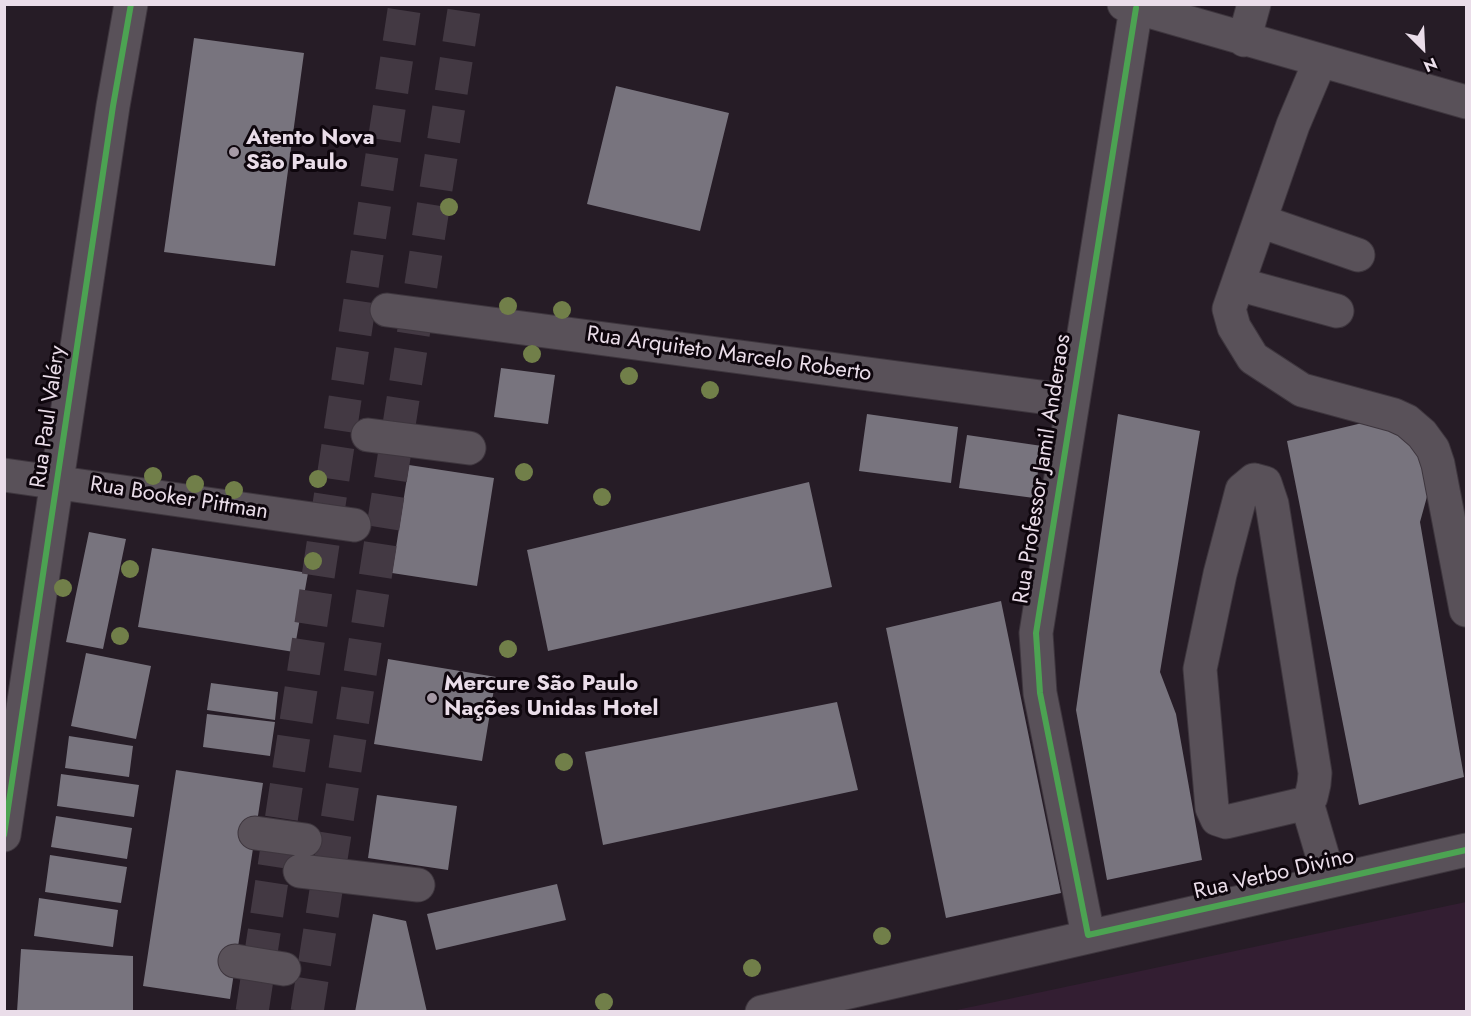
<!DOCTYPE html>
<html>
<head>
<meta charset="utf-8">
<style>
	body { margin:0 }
	#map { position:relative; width:1471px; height:1016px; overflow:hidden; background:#261c26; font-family:Jost,sans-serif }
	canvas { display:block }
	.frame { position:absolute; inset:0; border:6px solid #eadde9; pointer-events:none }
	.north { position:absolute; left:1393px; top:18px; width:60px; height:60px; -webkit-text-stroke:4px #0e060d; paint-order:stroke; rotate:156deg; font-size:16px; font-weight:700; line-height:24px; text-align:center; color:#eadde9 }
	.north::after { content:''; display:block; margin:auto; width:21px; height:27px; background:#eadde9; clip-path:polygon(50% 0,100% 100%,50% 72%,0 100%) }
</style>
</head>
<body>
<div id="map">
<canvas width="1471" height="1016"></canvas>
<div class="frame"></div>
<div class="north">N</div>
</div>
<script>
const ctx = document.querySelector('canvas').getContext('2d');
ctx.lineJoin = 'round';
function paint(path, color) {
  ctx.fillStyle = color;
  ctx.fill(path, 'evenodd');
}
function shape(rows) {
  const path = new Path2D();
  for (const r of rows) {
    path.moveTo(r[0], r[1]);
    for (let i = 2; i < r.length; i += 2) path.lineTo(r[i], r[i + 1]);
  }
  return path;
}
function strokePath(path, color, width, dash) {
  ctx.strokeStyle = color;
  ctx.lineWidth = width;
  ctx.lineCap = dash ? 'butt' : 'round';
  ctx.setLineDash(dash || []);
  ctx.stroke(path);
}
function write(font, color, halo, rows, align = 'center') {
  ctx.font = font + ' Jost,sans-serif';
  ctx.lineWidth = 6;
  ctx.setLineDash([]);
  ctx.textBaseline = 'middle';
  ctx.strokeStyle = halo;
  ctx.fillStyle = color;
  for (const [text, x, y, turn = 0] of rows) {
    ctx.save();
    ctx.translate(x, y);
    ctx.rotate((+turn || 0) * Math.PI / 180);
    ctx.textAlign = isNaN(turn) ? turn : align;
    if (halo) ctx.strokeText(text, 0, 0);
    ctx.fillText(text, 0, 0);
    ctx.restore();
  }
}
paint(shape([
	[1466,902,1466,1011,952,1011]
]), '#331e32');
paint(shape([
	[194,38,304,53,275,266,164,252],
	[616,86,729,113,700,231,587,204],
	[501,368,555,375,548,424,494,417],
	[867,414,958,427,951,483,859,471],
	[1118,414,1200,431,1160,672,1176,714,1202,860,1107,880,1076,710],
	[1379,419,1420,449,1428,493,1420,522,1464,777,1359,805,1287,441],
	[967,435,1042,446,1034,498,959,488],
	[409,465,494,478,477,586,392,573],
	[809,482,832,587,548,651,527,550],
	[89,532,126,539,103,649,66,642],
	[152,548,308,573,294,652,138,627],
	[1001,601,1061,893,946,918,886,628],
	[86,653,151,666,136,739,71,726],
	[388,659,496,677,482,761,374,744],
	[211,683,278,692,275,720,207,710],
	[837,702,858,790,603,845,585,752],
	[207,714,275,722,270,756,203,747],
	[69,736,133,746,129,777,65,768],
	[176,770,263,783,230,999,143,986],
	[61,774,139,785,134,817,57,806],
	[377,795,457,806,448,870,368,858],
	[56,816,132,828,127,859,51,847],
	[50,855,127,867,121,903,45,892],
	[557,884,566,920,436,950,427,914],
	[39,898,118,910,113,947,34,936],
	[373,914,406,921,427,1012,355,1012],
	[21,949,133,956,133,1012,17,1012]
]), '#78747e');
strokePath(shape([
	[252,1012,405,4],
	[307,1012,465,4]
]), '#433943', 33, [33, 16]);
const minor = shape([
	[1124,4,1466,102],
	[1244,40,1254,4],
	[1320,61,1293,125,1229,309,1234,327,1253,358,1302,390,1394,415,1407,421,1422,434,1433,449,1438,464,1466,610],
	[1260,221,1358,255],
	[1238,284,1337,311],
	[387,310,1071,401],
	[368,435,469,448],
	[4,475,354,525],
	[1254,480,1265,483,1272,504,1315,773,1314,784,1311,797,1307,803,1226,822,1217,819,1212,808,1200,669,1220,574,1242,490,1254,480],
	[1307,803,1330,881],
	[255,833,305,840],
	[4,835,113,106,131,4],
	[300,871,418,885],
	[1088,935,1040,693,1036,633,1136,8],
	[235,961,284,969],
	[762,1012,1466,850]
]);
strokePath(minor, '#3e363e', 35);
strokePath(minor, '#595159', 33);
strokePath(shape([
	[1136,8,1036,633,1040,693,1088,935,1466,850],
	[4,835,113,106,131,4]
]), '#4ca352', 6);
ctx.fillStyle = '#717f49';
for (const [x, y] of [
	[449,207],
	[508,306],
	[562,310],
	[532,354],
	[629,376],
	[710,390],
	[524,472],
	[153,476],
	[318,479],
	[195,484],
	[234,490],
	[602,497],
	[313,561],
	[130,569],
	[63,588],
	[120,636],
	[508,649],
	[564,762],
	[882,936],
	[752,968],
	[604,1002]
]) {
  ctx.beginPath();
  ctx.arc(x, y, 9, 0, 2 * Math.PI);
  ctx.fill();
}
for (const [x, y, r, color] of [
	[234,152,6,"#a599a5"],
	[432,698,6,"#a599a5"]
]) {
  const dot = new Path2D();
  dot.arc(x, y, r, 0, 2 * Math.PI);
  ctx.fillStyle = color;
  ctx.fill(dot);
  strokePath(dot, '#0e060d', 2);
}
write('bold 22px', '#eadde9', '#0e060d', [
	["Atento Nova",246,139],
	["São Paulo",246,164],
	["Mercure São Paulo",444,685],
	["Nações Unidas Hotel",444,710]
], 'left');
write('22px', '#eadde9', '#0e060d', [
	["Rua Arquiteto Marcelo Roberto",729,355,8],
	["Rua Paul Valéry",49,417,-82],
	["Rua Professor Jamil Anderaos",1043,469,-81],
	["Rua Booker Pittman",179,499,9],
	["Rua Verbo Divino",1274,875,-13]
]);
</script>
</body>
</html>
